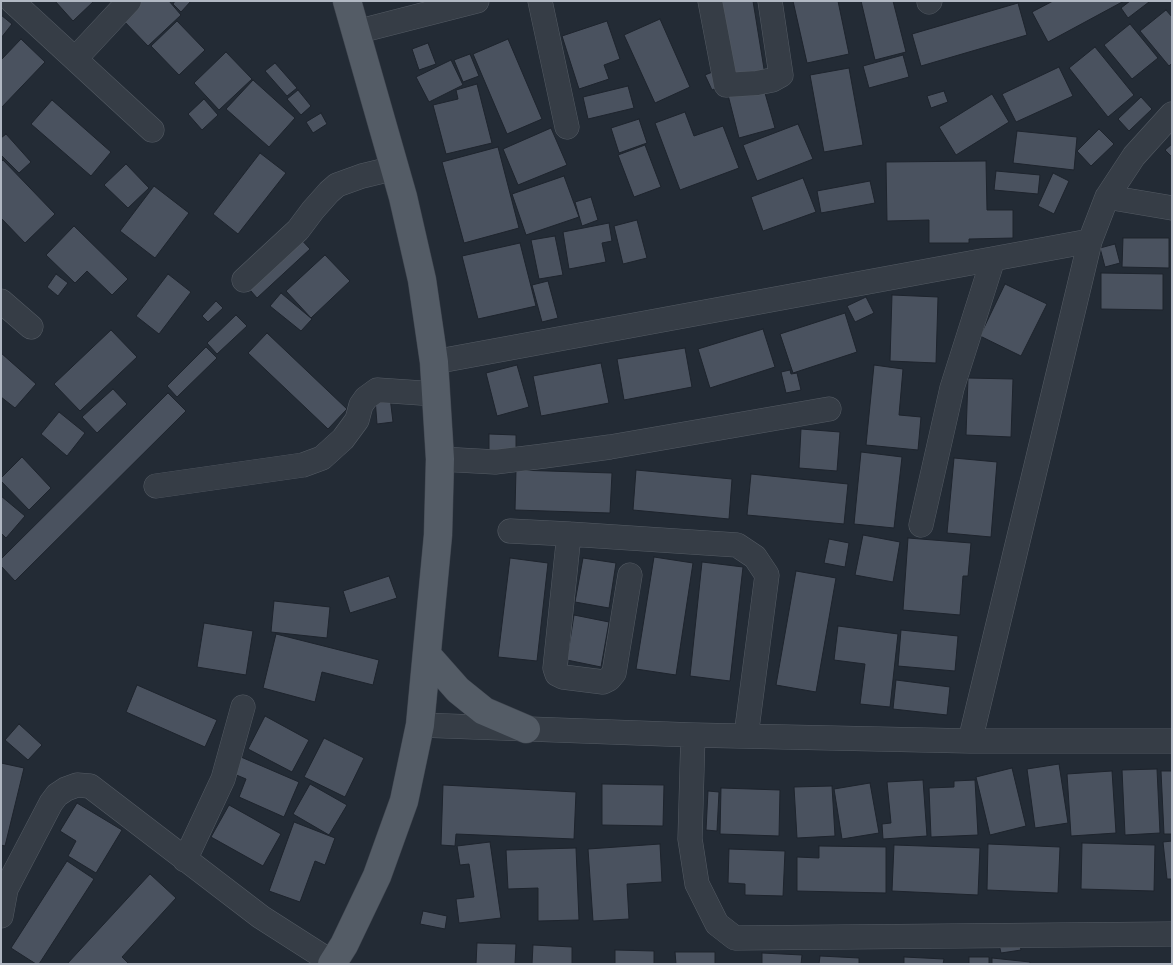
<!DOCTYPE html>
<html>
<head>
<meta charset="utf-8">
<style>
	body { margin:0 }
	#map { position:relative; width:1173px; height:965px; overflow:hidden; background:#232b35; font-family:Figtree,sans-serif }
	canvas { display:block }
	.frame { position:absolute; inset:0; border:2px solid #b1b8c3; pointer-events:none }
</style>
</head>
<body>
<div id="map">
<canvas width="1173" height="965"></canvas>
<div class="frame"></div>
</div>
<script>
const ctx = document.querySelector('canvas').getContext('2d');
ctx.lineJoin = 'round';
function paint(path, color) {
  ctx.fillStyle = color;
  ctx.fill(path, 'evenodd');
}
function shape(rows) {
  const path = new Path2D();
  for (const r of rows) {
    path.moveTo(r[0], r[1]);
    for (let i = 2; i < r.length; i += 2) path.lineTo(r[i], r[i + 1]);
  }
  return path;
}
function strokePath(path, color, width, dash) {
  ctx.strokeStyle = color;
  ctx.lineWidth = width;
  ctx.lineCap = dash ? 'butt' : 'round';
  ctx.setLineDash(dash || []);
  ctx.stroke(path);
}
const building = shape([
	[55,1,94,1,73,21,55,1],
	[139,1,169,1,181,15,148,46,121,18,139,1],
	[175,1,191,1,181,12,173,4,175,1],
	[714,1,753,1,765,75,728,81,714,1],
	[793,1,838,1,849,54,807,63,793,1],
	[861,1,893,1,906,52,875,60,861,1],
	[1053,1,1124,1,1048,42,1032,12,1053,1],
	[1130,1,1148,1,1149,2,1128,18,1121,8,1130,1],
	[1018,3,1027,35,921,66,912,34,1018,3],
	[1166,10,1172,17,1172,63,1169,66,1140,31,1166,10],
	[1,15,12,24,1,38,1,15],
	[660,19,690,87,655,103,624,35,660,19],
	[177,21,205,50,179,75,151,46,177,21],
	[607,21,620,59,604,65,609,79,579,89,562,36,607,21],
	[1130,24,1158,58,1132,79,1104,45,1130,24],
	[21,39,45,62,1,108,1,60,21,39],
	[508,39,542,119,507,134,473,54,508,39],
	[428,43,436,64,419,70,412,49,428,43],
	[1095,47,1134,95,1108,117,1069,68,1095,47],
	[226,52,252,79,219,110,194,83,226,52],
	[470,54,479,76,463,82,454,60,470,54],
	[903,55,909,77,869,88,863,66,903,55],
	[451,60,463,85,429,102,416,77,451,60],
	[275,63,297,88,287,96,265,71,275,63],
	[1059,67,1073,96,1016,122,1002,94,1059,67],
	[849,68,863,145,824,152,810,75,849,68],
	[720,69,726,84,712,90,705,75,720,69],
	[253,80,295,118,269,147,226,109,253,80],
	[477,84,492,143,446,154,433,105,458,99,456,90,477,84],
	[628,86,634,108,588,119,583,97,628,86],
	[763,86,775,128,739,138,728,95,763,86],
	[298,90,311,106,301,115,287,99,298,90],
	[944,91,948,102,931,108,927,96,944,91],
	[992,94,1009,122,956,155,939,127,992,94],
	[1141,97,1152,109,1129,131,1118,119,1141,97],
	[204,99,218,115,202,130,188,114,204,99],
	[52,100,111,152,91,176,31,124,52,100],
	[685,112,694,136,723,126,739,168,680,190,655,123,685,112],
	[321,113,327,124,313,133,306,122,321,113],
	[639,119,647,143,619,153,611,128,639,119],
	[798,124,813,159,757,181,743,145,798,124],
	[551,128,567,165,518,185,503,149,551,128],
	[1099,129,1114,144,1091,166,1077,151,1099,129],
	[1017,131,1077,137,1074,170,1013,163,1017,131],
	[6,134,31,162,19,173,1,155,1,138,6,134],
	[1172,144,1172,157,1165,150,1172,144],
	[645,145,661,187,634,197,618,155,645,145],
	[498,147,519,228,464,243,442,162,498,147],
	[260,153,286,173,238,234,213,214,260,153],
	[3,160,55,214,25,243,1,218,1,162,3,160],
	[986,161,987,210,1013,210,1013,238,969,239,969,243,929,243,929,220,887,221,886,162,986,161],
	[126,164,149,188,128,208,104,185,126,164],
	[996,171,1040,175,1038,194,994,190,996,171],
	[1053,173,1069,181,1054,214,1038,206,1053,173],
	[564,176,579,217,526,235,512,194,564,176],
	[803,178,816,212,763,231,751,197,803,178],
	[870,181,875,203,821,213,817,191,870,181],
	[154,186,189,213,155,258,120,231,154,186],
	[591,197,598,220,582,226,575,202,591,197],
	[637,220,647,258,623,264,614,226,637,220],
	[609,223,612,241,602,243,606,262,569,269,563,232,609,223],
	[74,226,128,279,112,295,87,271,75,283,46,255,74,226],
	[298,236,310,249,257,298,245,284,298,236],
	[555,236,563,275,539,279,531,240,555,236],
	[1123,238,1169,238,1169,268,1122,267,1123,238],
	[520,243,536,306,478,319,462,256,520,243],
	[1115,244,1120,263,1105,267,1100,248,1115,244],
	[325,255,350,281,311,318,286,291,325,255],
	[1101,273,1163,274,1163,310,1101,309,1101,273],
	[56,274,68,283,58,296,47,287,56,274],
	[168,274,191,292,159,334,136,316,168,274],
	[548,281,558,318,542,322,532,285,548,281],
	[1005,284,1047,304,1021,356,980,336,1005,284],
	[281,293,312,319,301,331,270,306,281,293],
	[892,295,938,297,936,363,890,361,892,295],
	[866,297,874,313,855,322,847,306,866,297],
	[216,301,223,308,208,322,202,316,216,301],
	[845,313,857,352,793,373,780,334,845,313],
	[236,315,247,326,217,354,207,343,236,315],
	[763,329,775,367,710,388,698,349,763,329],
	[111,330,137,357,80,411,54,384,111,330],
	[267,333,347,409,328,429,248,353,267,333],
	[206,347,217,358,177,397,167,386,206,347],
	[685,348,692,387,624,400,617,359,685,348],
	[1,353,36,384,15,408,1,397,1,353],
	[601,363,609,403,541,416,533,376,601,363],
	[517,365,529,407,497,416,486,373,517,365],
	[874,365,903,369,899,415,921,417,918,450,866,445,874,365],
	[790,370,791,374,797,373,801,390,786,393,781,372,790,370],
	[968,378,1013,379,1011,437,966,435,968,378],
	[113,389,127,404,97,433,82,417,113,389],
	[168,393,186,411,15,581,1,566,1,559,168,393],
	[390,397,393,422,377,424,375,398,390,397],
	[59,412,85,433,67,456,41,434,59,412],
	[801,429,840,432,837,471,799,468,801,429],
	[489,434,516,435,516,451,489,450,489,434],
	[861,452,902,457,894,528,854,524,861,452],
	[22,457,51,488,29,510,1,481,1,478,22,457],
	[954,458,997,462,991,537,947,533,954,458],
	[516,470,612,473,610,513,515,510,516,470],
	[636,470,732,479,729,519,633,510,636,470],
	[751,474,848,484,844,524,747,515,751,474],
	[1,496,25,516,6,538,1,533,1,496],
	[863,535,900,542,893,582,855,575,863,535],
	[908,538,971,543,968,576,963,576,960,615,903,610,908,538],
	[829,539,849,543,845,567,824,563,829,539],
	[654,557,693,563,676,675,636,669,654,557],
	[510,558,548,563,537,661,498,657,510,558],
	[583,558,616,563,609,608,575,602,583,558],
	[702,562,743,567,730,681,690,676,702,562],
	[796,571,836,578,816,692,776,685,796,571],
	[389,576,397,598,350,613,343,591,389,576],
	[274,601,330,607,327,638,271,632,274,601],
	[574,615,609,622,601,667,567,660,574,615],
	[204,623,253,631,246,675,197,667,204,623],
	[838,626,898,634,890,707,860,704,865,664,834,660,838,626],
	[901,630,958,636,955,671,898,666,901,630],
	[276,634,379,660,373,685,322,672,315,702,263,688,276,634],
	[896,680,950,687,947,715,893,709,896,680],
	[137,685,217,720,205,747,126,712,137,685],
	[265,716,309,740,292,772,248,749,265,716],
	[19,724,42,745,28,760,5,740,19,724],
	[324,738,364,758,345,797,304,777,324,738],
	[241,757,299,782,284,817,239,797,246,779,234,774,241,757],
	[1,763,24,768,5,846,1,845,1,763],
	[1059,764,1068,823,1035,828,1027,769,1059,764],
	[1012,768,1026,826,990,835,976,777,1012,768],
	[1157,769,1160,833,1125,835,1122,770,1157,769],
	[1112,771,1116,833,1071,836,1067,774,1112,771],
	[1161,771,1172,771,1172,834,1164,834,1161,771],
	[923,780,927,836,883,839,882,824,891,823,887,782,923,780],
	[975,780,978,835,931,837,929,788,954,787,954,781,975,780],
	[870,783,879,833,842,839,834,789,870,783],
	[310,784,347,805,329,835,293,814,310,784],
	[602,784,664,785,663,826,602,825,602,784],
	[443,785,576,792,574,839,456,834,455,846,441,845,443,785],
	[832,786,835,836,797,838,794,787,832,786],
	[721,788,780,790,779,836,720,834,721,788],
	[708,791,719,792,717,831,706,830,708,791],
	[77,803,122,830,96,873,68,856,76,841,60,831,77,803],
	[229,805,281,834,263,866,211,837,229,805],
	[294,822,335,838,325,865,315,861,300,902,269,891,294,822],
	[1172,841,1172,879,1167,879,1163,842,1172,841],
	[490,842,501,918,459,923,456,899,474,897,469,864,460,865,457,846,490,842],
	[1082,843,1155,845,1154,891,1081,889,1082,843],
	[660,844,662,882,627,884,629,919,593,921,588,849,660,844],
	[988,844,1060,847,1058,893,987,890,988,844],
	[894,845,980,848,978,895,892,891,894,845],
	[819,846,886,847,886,893,797,891,797,857,819,858,819,846],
	[576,848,579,920,538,921,538,888,508,889,506,850,576,848],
	[729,849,785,851,783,896,745,895,745,884,728,883,729,849],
	[67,861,94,879,39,964,36,964,11,948,67,861],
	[150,874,176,898,122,957,129,964,67,964,150,874],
	[423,911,447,916,445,929,420,924,423,911],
	[1019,940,1021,950,1001,953,999,944,1019,940],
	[477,943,516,944,515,964,476,964,477,943],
	[533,945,572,947,572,964,532,964,533,945],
	[615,950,654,951,654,964,615,964,615,950],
	[675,952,715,952,715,964,676,964,675,952],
	[762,953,802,955,801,964,762,964,762,953],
	[820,956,859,958,859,964,819,964,820,956],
	[904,957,944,959,943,964,904,964,904,957],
	[969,957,989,957,989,964,969,964,969,957],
	[992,958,1030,962,1030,964,992,964,992,958]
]);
paint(building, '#4a525f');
strokePath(building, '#1e242d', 1);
const minor = shape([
	[12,1,152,130],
	[540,1,567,127],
	[710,1,726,85,757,83,772,80,781,75,770,1],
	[929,2,930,1],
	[356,32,477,1],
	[75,59,129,1],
	[1107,197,1172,208],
	[244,280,298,230,313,210,329,192,337,185,362,176,395,168],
	[1,301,31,327],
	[434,362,1090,241],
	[440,459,495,462,544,456,610,447,829,409],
	[156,486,303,465,322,458,343,439,357,420,361,405,366,398,377,390,436,394],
	[921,525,952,388,993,259],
	[510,531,569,534,737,545,755,557,767,575,746,736],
	[569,534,555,668,557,674,563,677,603,682,609,679,614,673,630,575],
	[420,725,693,735,970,741,1172,741],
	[693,735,690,839,697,884,717,924,735,938,1172,934],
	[970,741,1090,241,1107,197,1134,156,1172,114],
	[185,860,223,779,243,707],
	[1,916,6,889,51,803,57,795,66,789,77,785,90,786,261,917,333,963]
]);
const major = shape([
	[427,655,458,690,484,711,526,729],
	[332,964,344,945,377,876,404,801,420,725,438,535,440,459,434,362,422,280,403,197,347,1]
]);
strokePath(minor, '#545b64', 25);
strokePath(major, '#404650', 29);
strokePath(minor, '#363d46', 24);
strokePath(major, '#545c66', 28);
</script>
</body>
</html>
